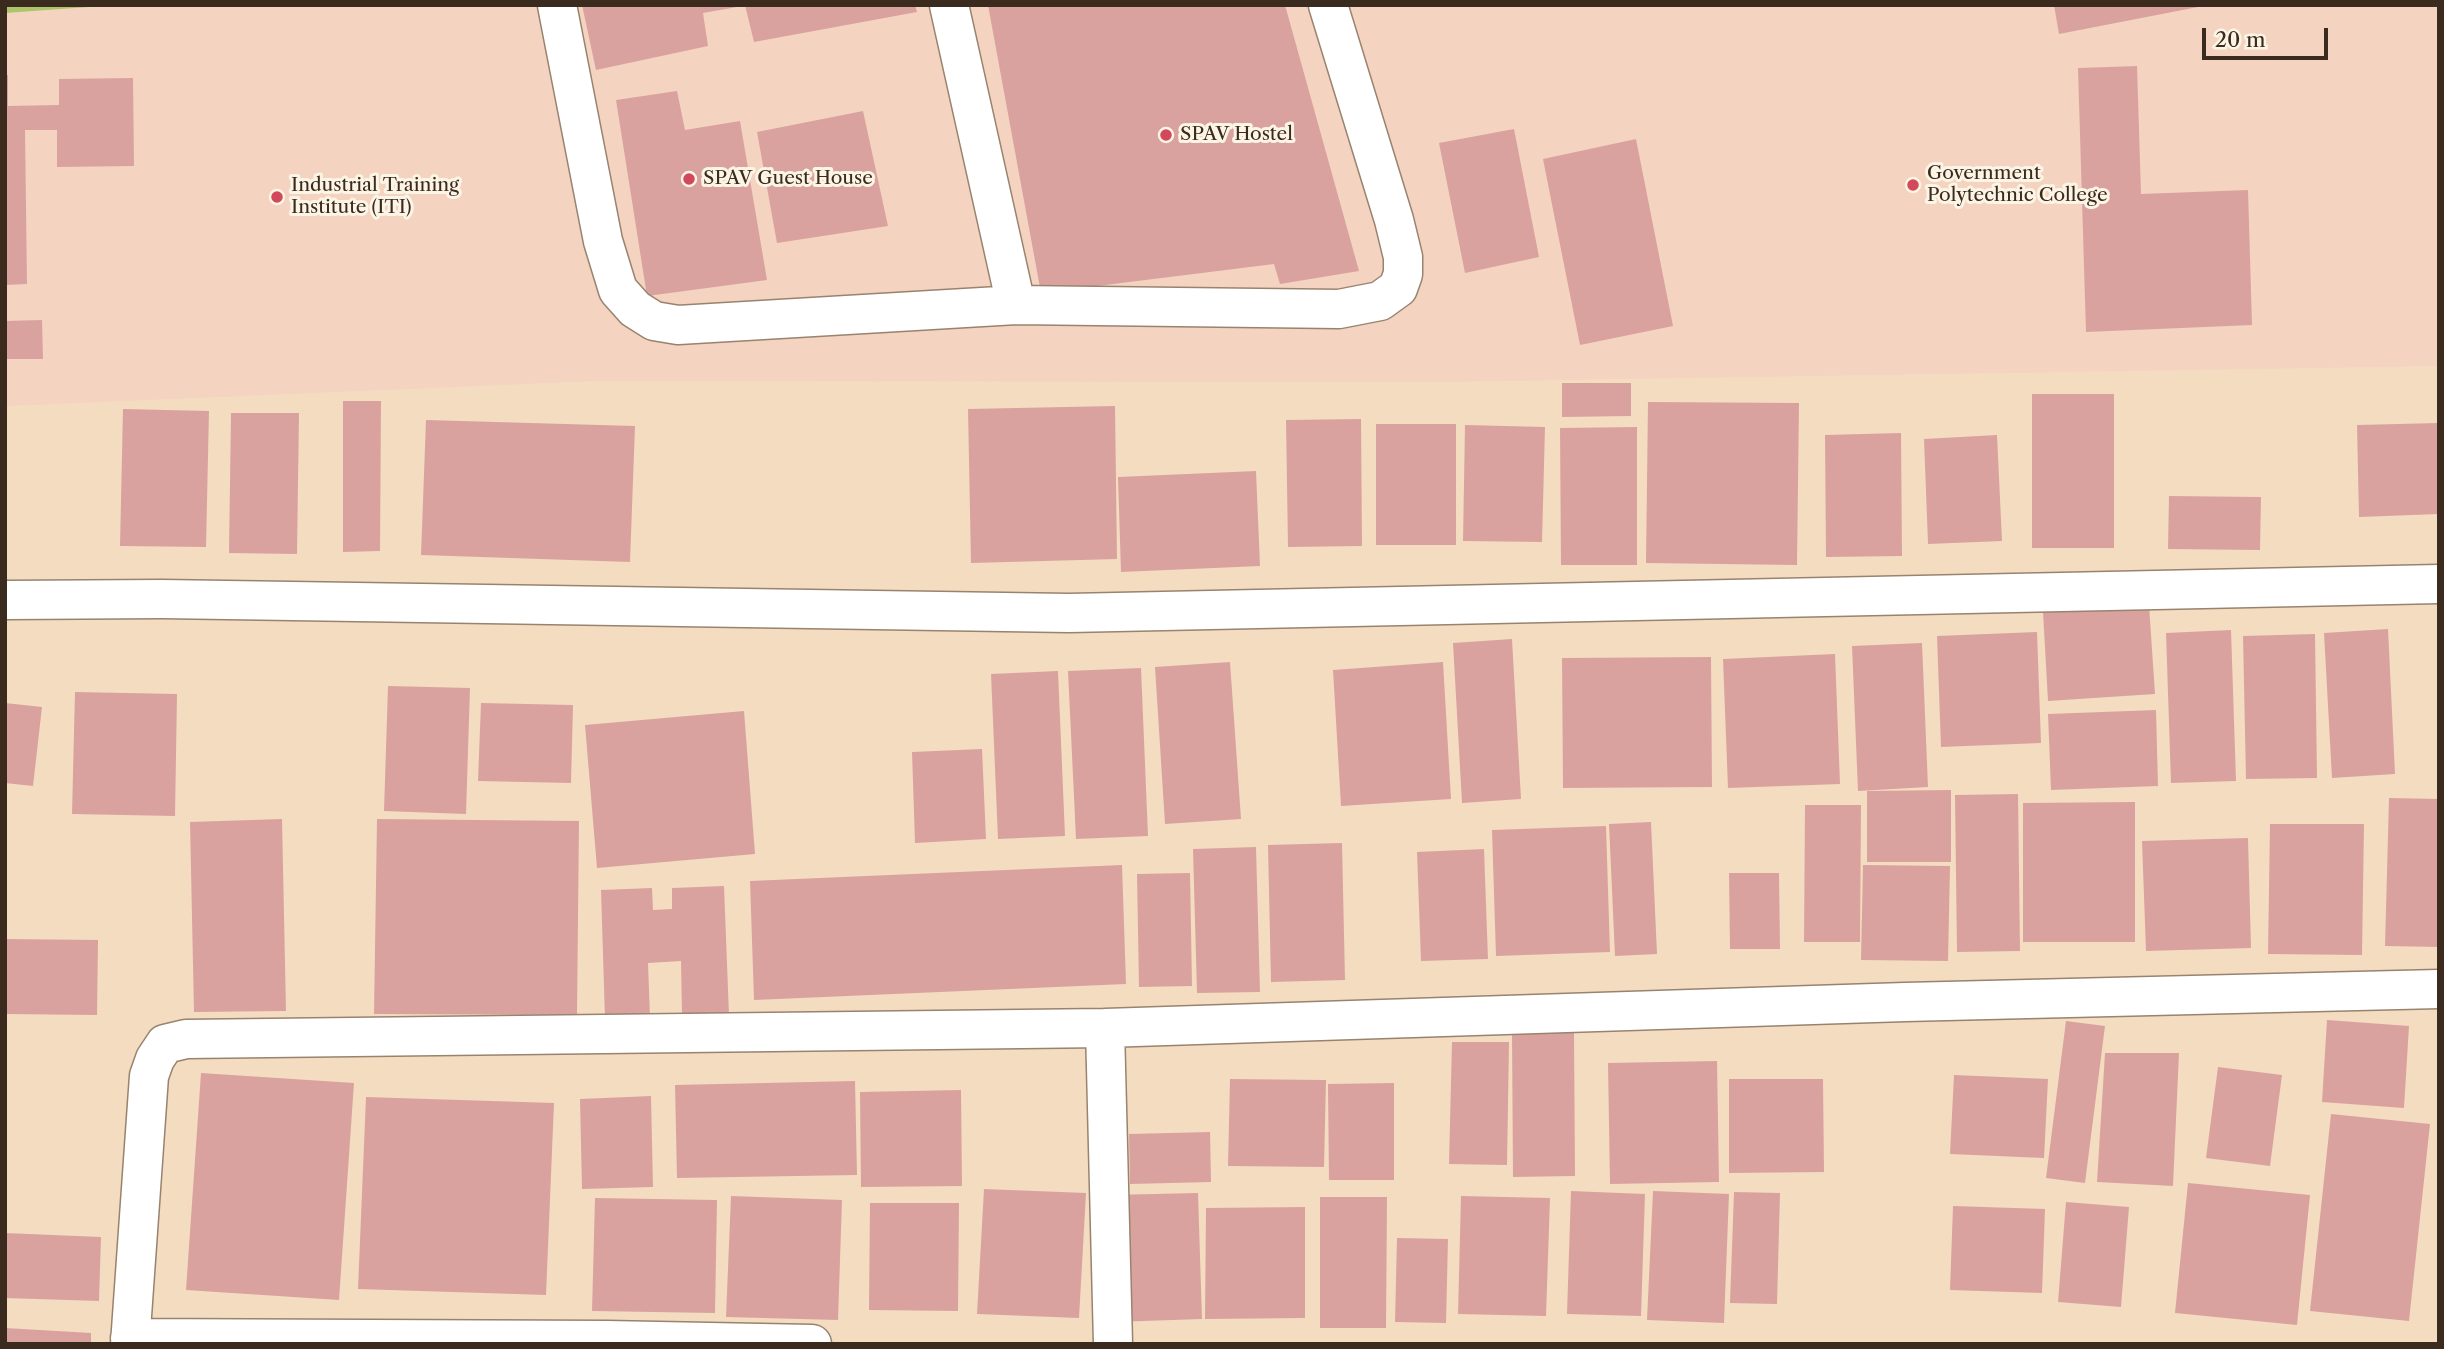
<!DOCTYPE html>
<html>
<head>
<meta charset="utf-8">
<style>
	body { margin:0 }
	#map { position:relative; width:2444px; height:1349px; overflow:hidden; background:#f4dcc0; font-family:"Libre Caslon Text",serif }
	canvas { display:block }
	.frame { position:absolute; inset:0; border:7px solid #3b2a1e; pointer-events:none }
	.scale { position:absolute; left:2202px; top:28px; width:126px; height:32px; box-sizing:border-box; border:4px solid #3b2a1e; border-top:0; padding-left:9px; font-size:21px; line-height:24px; white-space:nowrap; color:#3b2a1e; -webkit-text-stroke:5px #fcf5e5; paint-order:stroke }
</style>
</head>
<body>
<div id="map">
<canvas width="2444" height="1349"></canvas>
<div class="frame"></div>
<div class="scale">20 m</div>
</div>
<script>
const ctx = document.querySelector('canvas').getContext('2d');
ctx.lineJoin = 'round';
function paint(path, color) {
  ctx.fillStyle = color;
  ctx.fill(path, 'evenodd');
}
function shape(rows) {
  const path = new Path2D();
  for (const r of rows) {
    path.moveTo(r[0], r[1]);
    for (let i = 2; i < r.length; i += 2) path.lineTo(r[i], r[i + 1]);
  }
  return path;
}
function strokePath(path, color, width, dash) {
  ctx.strokeStyle = color;
  ctx.lineWidth = width;
  ctx.lineCap = dash ? 'butt' : 'round';
  ctx.setLineDash(dash || []);
  ctx.stroke(path);
}
function write(font, color, halo, rows, align = 'center') {
  ctx.font = font + ' "Libre Caslon Text",serif';
  ctx.lineWidth = 6;
  ctx.setLineDash([]);
  ctx.textBaseline = 'middle';
  ctx.strokeStyle = halo;
  ctx.fillStyle = color;
  for (const [text, x, y, turn = 0] of rows) {
    ctx.save();
    ctx.translate(x, y);
    ctx.rotate((+turn || 0) * Math.PI / 180);
    ctx.textAlign = isNaN(turn) ? turn : align;
    if (halo) ctx.strokeText(text, 0, 0);
    ctx.fillText(text, 0, 0);
    ctx.restore();
  }
}
paint(shape([
	[5,5,2439,5,2439,366,1435,382,596,381,5,406]
]), '#f4d3c0');
paint(shape([
	[5,5,117,5,5,13]
]), '#acc56b');
paint(shape([
	[582,5,737,5,737,7,703,13,708,46,596,70],
	[745,5,915,5,917,12,754,42],
	[988,5,1285,5,1359,271,1280,284,1274,264,1041,293],
	[2054,5,2198,5,2198,7,2059,34],
	[2137,66,2141,194,2248,190,2252,325,2086,332,2078,68],
	[5,75,8,75,8,106,59,105,59,79,133,78,134,166,57,167,57,130,25,130,27,284,5,285],
	[677,91,685,130,740,121,767,280,647,296,616,100],
	[863,111,888,226,777,243,757,132],
	[1514,129,1539,257,1465,273,1439,143],
	[1636,139,1673,326,1580,345,1543,159],
	[42,320,43,359,5,359,5,321],
	[1562,383,1631,383,1631,416,1562,417],
	[2032,394,2114,394,2114,548,2032,548],
	[343,401,381,401,380,551,343,552],
	[1648,402,1799,403,1797,565,1646,563],
	[1115,406,1117,559,971,563,968,409],
	[123,409,209,411,206,547,120,546],
	[231,413,299,413,297,554,229,553],
	[1361,419,1362,546,1288,547,1286,420],
	[426,420,635,426,630,562,421,555],
	[2439,423,2439,514,2359,517,2357,425],
	[1376,424,1456,424,1456,545,1376,545],
	[1465,425,1545,427,1542,542,1463,541],
	[1637,427,1637,565,1561,565,1560,428],
	[1901,433,1902,556,1826,557,1825,435],
	[1997,435,2002,541,1928,544,1924,439],
	[1256,471,1260,566,1121,572,1118,477],
	[2169,496,2261,497,2260,550,2168,549],
	[2149,605,2155,694,2048,701,2043,612],
	[2388,629,2395,774,2332,778,2324,633],
	[2231,630,2236,781,2171,783,2166,633],
	[2037,632,2041,743,1941,747,1937,636],
	[2315,634,2317,778,2246,779,2243,636],
	[1512,639,1521,799,1462,803,1453,643],
	[1922,643,1928,787,1858,791,1852,646],
	[1835,654,1840,784,1728,788,1723,659],
	[1711,657,1712,787,1563,788,1562,658],
	[1230,662,1241,819,1165,824,1155,667],
	[1443,662,1451,799,1341,806,1333,670],
	[1141,668,1148,836,1076,839,1068,671],
	[1058,671,1065,836,998,839,991,674],
	[388,686,470,688,466,814,384,811],
	[75,692,177,694,175,816,72,814],
	[5,703,42,707,33,786,5,783],
	[481,703,573,705,571,783,478,781],
	[2156,710,2158,786,2051,790,2048,714],
	[744,711,755,854,597,868,585,725],
	[982,749,986,839,915,843,912,752],
	[1951,790,1951,862,1867,862,1867,791],
	[2018,794,2020,951,1957,952,1955,795],
	[2389,798,2439,799,2439,947,2385,946],
	[2135,802,2135,942,2023,942,2023,803],
	[1805,805,1861,805,1860,942,1804,942],
	[282,819,286,1011,194,1012,190,822],
	[377,819,579,821,577,1015,374,1014],
	[1651,822,1657,954,1615,956,1609,824],
	[2270,824,2364,824,2362,955,2268,954],
	[1606,826,1610,952,1496,956,1492,830],
	[2248,838,2251,948,2146,951,2142,841],
	[1342,843,1345,980,1271,982,1268,845],
	[1256,847,1260,992,1197,993,1193,849],
	[1484,849,1488,959,1421,961,1417,852],
	[1122,865,1126,984,754,1000,750,881],
	[1863,865,1950,866,1948,961,1861,960],
	[1190,873,1192,986,1139,987,1137,874],
	[1729,873,1779,873,1780,949,1730,949],
	[724,886,729,1015,682,1016,681,961,648,963,650,1017,605,1019,601,890,652,888,653,910,672,909,672,888],
	[5,939,98,940,97,1015,5,1014],
	[2327,1020,2409,1026,2404,1108,2322,1102],
	[2066,1021,2105,1026,2085,1183,2046,1178],
	[1512,1033,1574,1033,1575,1176,1513,1177],
	[1452,1042,1509,1042,1507,1165,1449,1164],
	[2105,1053,2179,1053,2173,1186,2097,1182],
	[1717,1061,1719,1182,1610,1184,1608,1063],
	[2218,1067,2282,1075,2270,1166,2206,1158],
	[201,1073,354,1083,339,1300,186,1290],
	[1954,1075,2048,1079,2044,1158,1950,1154],
	[1230,1079,1326,1080,1324,1167,1228,1166],
	[1729,1079,1823,1079,1824,1172,1729,1173],
	[855,1081,857,1175,677,1178,675,1085],
	[1394,1083,1394,1180,1329,1180,1328,1084],
	[961,1090,962,1186,861,1187,860,1092],
	[651,1096,653,1187,582,1189,580,1099],
	[366,1097,554,1103,546,1295,358,1289],
	[2331,1114,2430,1124,2409,1321,2310,1311],
	[1210,1132,1211,1182,1130,1184,1129,1134],
	[2188,1183,2310,1195,2297,1325,2175,1313],
	[984,1189,1086,1193,1079,1318,977,1314],
	[1571,1191,1645,1194,1641,1316,1567,1314],
	[1653,1191,1729,1194,1724,1323,1647,1320],
	[1734,1192,1780,1193,1777,1304,1730,1303],
	[1198,1193,1202,1319,1114,1322,1110,1195],
	[731,1196,842,1200,838,1320,726,1317],
	[1461,1196,1550,1198,1546,1316,1458,1314],
	[1320,1197,1387,1197,1386,1328,1320,1328],
	[595,1198,717,1200,715,1313,592,1311],
	[2066,1202,2129,1207,2121,1307,2058,1302],
	[870,1203,959,1203,958,1311,869,1310],
	[1953,1206,2045,1209,2042,1293,1950,1290],
	[1305,1207,1305,1318,1205,1319,1206,1208],
	[5,1233,101,1237,99,1301,5,1298],
	[1397,1238,1448,1239,1446,1323,1395,1322],
	[5,1328,91,1333,91,1344,5,1344]
]), '#daa29f');
const minor = shape([
	[557,5,603,241,618,290,635,309,654,321,678,325,1016,305,1339,309,1380,301,1398,288,1403,274,1403,257,1394,220,1328,5],
	[949,5,1016,305],
	[5,600,162,599,1069,613,2439,584],
	[1105,1028,1113,1344],
	[130,1338,607,1340,812,1344],
	[130,1344,149,1076,155,1059,165,1044,186,1039,1105,1028,1905,1002,2439,989]
]);
strokePath(minor, '#98836f', 41);
strokePath(minor, '#fff', 38);
for (const [x, y, r, color] of [
	[1166,135,7,"#d1495b"],
	[689,179,7,"#d1495b"],
	[1913,185,7,"#d1495b"],
	[277,197,7,"#d1495b"]
]) {
  const dot = new Path2D();
  dot.arc(x, y, r, 0, 2 * Math.PI);
  ctx.fillStyle = color;
  ctx.fill(dot);
  strokePath(dot, '#fcf5e5', 2.5);
}
write('19px', '#3b2a1e', '#fcf5e5', [
	["SPAV Hostel",1180,135],
	["Government",1927,174],
	["Polytechnic College",1927,196],
	["SPAV Guest House",703,179],
	["Industrial Training",291,186],
	["Institute (ITI)",291,208]
], 'left');
</script>
</body>
</html>
